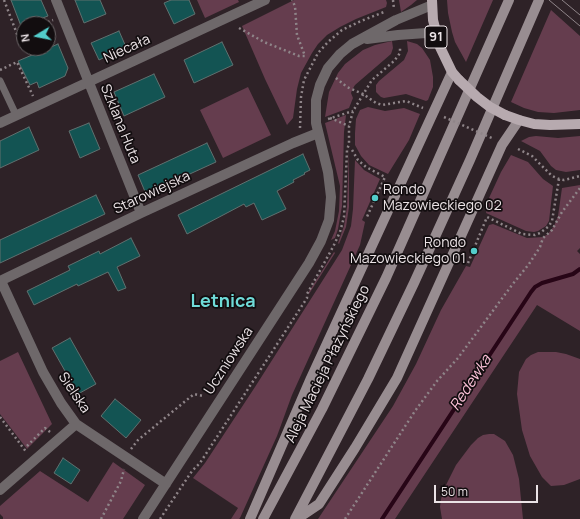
<!DOCTYPE html>
<html>
<head>
<meta charset="utf-8">
<style>
	body { margin:0 }
	#map { position:relative; width:580px; height:519px; overflow:hidden; background:#2e2227; font-family:Manrope,sans-serif }
	canvas { display:block }
	.north { position:absolute; left:16px; top:16px; width:40px; height:40px; box-sizing:border-box; background:#120d0f; border:1px solid #696365; border-radius:50%; rotate:260deg; font-size:11px; font-weight:700; line-height:16px; text-align:center; color:#ebe3e6 }
	.north::after { content:''; display:block; margin:auto; width:14px; height:18px; background:#53cdcb; clip-path:polygon(50% 0,100% 100%,50% 72%,0 100%) }
	.scale { position:absolute; left:434px; top:485px; width:104px; height:18px; box-sizing:border-box; border:2px solid #ebe3e6; border-top:0; padding-left:5px; font-size:12px; line-height:14px; white-space:nowrap; color:#ebe3e6; -webkit-text-stroke:3px #120d0f; paint-order:stroke }
</style>
</head>
<body>
<div id="map">
<canvas width="580" height="519"></canvas>
<div class="north">N</div>
<div class="scale">50 m</div>
</div>
<script>
const ctx = document.querySelector('canvas').getContext('2d');
ctx.lineJoin = 'round';
function paint(path, color) {
  ctx.fillStyle = color;
  ctx.fill(path, 'evenodd');
}
function shape(rows) {
  const path = new Path2D();
  for (const r of rows) {
    path.moveTo(r[0], r[1]);
    for (let i = 2; i < r.length; i += 2) path.lineTo(r[i], r[i + 1]);
  }
  return path;
}
function strokePath(path, color, width, dash) {
  ctx.strokeStyle = color;
  ctx.lineWidth = width;
  ctx.lineCap = dash ? 'butt' : 'round';
  ctx.setLineDash(dash || []);
  ctx.stroke(path);
}
function write(font, color, halo, rows, align = 'center') {
  ctx.font = font + ' Manrope,sans-serif';
  ctx.lineWidth = 3.5;
  ctx.setLineDash([]);
  ctx.textBaseline = 'middle';
  ctx.strokeStyle = halo;
  ctx.fillStyle = color;
  for (const [text, x, y, turn = 0] of rows) {
    ctx.save();
    ctx.translate(x, y);
    ctx.rotate((+turn || 0) * Math.PI / 180);
    ctx.textAlign = isNaN(turn) ? turn : align;
    if (halo) ctx.strokeText(text, 0, 0);
    ctx.fillText(text, 0, 0);
    ctx.restore();
  }
}
paint(shape([
	[197,0,238,0,239,2,205,18],
	[294,0,386,0,387,3,386,7,356,19,340,27,327,35,318,44,312,53,301,73,297,89,293,118,287,125,265,79,242,26],
	[399,0,417,0,411,5,401,12],
	[447,0,493,0,466,62,455,42,452,32,448,13],
	[551,10,580,36,580,110,554,113,538,112,524,108,511,102],
	[392,41,393,48,391,54,355,85,352,90,351,93,353,98,349,108,325,117,329,92,338,73,345,64,363,50,375,45],
	[407,41,417,44,422,48,430,60,433,77,433,87,428,100,426,101,406,94,384,98,381,97,376,92,376,85,379,81,404,60,408,51],
	[248,87,271,135,223,158,200,110],
	[368,107,385,111,404,108,420,114,409,140,388,174,369,165,361,156,355,145,355,133,356,119,360,110],
	[346,115,344,132,342,206,338,229,335,238,331,240,335,231,339,211,340,186,325,123],
	[536,136,558,138,580,136,580,170,566,172,556,170,551,166,540,151,521,141,529,137],
	[349,148,349,207,346,227,339,244,338,243,344,226,347,207],
	[511,155,528,162,543,179,553,186,549,221,546,226,538,231,534,232,526,231,486,213,489,198,501,172],
	[355,160,364,170,380,179,362,220,365,222,360,245,292,395,277,436,240,518,239,519,231,519,238,508,193,478,205,463,255,387,342,250,351,226,353,209],
	[580,185,580,248,577,251,580,254,580,331,537,305,395,519,318,519,393,406,416,364,441,310,466,266,470,267,489,225,493,224,527,238,543,237,548,234,554,226,558,216,562,188],
	[334,252,335,253,309,294,308,293],
	[18,352,52,424,27,449,0,414,0,361],
	[538,352,556,352,566,354,580,359,580,479,564,485,551,486,542,477,530,456,522,430,517,394,519,372,526,359,531,355],
	[489,434,494,434,505,441,513,455,519,479,523,519,442,519,440,507,441,499,444,489,456,465,471,445,478,438,483,435],
	[113,462,145,485,123,519,3,519,3,517,0,514,0,506,40,471,88,502]
]), '#653d4e');
strokePath(shape([
	[382,519,531,292,535,287,542,283,573,274,580,269]
]), '#270516', 4);
const building = shape([
	[11,0,41,0,48,16,21,26,11,0],
	[75,0,100,0,106,14,84,23,75,0],
	[171,0,189,0,195,14,174,24,164,3,171,0],
	[119,31,126,47,99,60,91,43,119,31],
	[222,42,233,65,194,83,184,60,222,42],
	[58,44,68,68,65,76,39,88,37,82,30,85,18,61,58,44],
	[154,74,165,97,124,116,114,92,154,74],
	[89,123,100,149,80,158,69,131,89,123],
	[29,127,39,150,0,168,0,141,29,127],
	[207,143,216,162,146,194,138,175,207,143],
	[303,154,310,170,304,173,305,174,293,180,294,182,277,191,286,209,262,220,254,203,246,207,244,204,187,234,178,215,303,154],
	[96,195,105,214,0,263,0,240,96,195],
	[131,238,140,256,117,267,126,288,118,291,108,272,78,286,77,284,34,305,27,291,70,270,68,266,99,251,100,254,131,238],
	[70,338,96,384,78,394,52,348,70,338],
	[115,399,141,420,126,438,101,416,115,399],
	[63,458,80,470,71,484,54,473,63,458]
]);
paint(building, '#135453');
strokePath(building, '#60706f', 1);
strokePath(shape([
	[4,0,17,34,24,32],
	[393,0,394,9],
	[43,24,53,20],
	[239,28,264,42,299,56,305,56,297,35,295,6,292,0],
	[0,70,17,62,33,96],
	[336,78,347,87,363,94,376,103,382,105,406,101,423,108],
	[330,118,349,126],
	[328,119,353,111],
	[300,128,301,97,304,80,318,53,328,42,342,30,361,21,384,12],
	[518,149,532,156,552,176,559,179,564,180,580,176],
	[352,150,358,160,366,167,385,177,366,219],
	[468,263,487,217,522,234,535,235,540,233,549,226,552,221,559,179],
	[0,417,27,453],
	[27,446,45,428,50,432],
	[131,449,138,440,194,394,203,396],
	[101,519,121,481,124,469],
	[160,519,192,471,200,463,307,298,307,294,333,247,340,232,344,217,347,150,349,144,349,126,353,111,372,80,394,61,400,53,400,46],
	[345,519,415,411,437,381,458,358,512,285,529,264,540,247,543,238,552,230,562,212,580,188]
]), '#8f8589', 2.5, [2, 3]);
strokePath(shape([
	[0,81,16,115]
]), '#6e686a', 7);
strokePath(shape([
	[56,0,141,213],
	[367,39,398,35,426,33,435,34],
	[0,123,265,0],
	[0,281,141,213,293,143,318,133],
	[1,281,43,372,61,403,76,424,166,484],
	[0,490,76,424],
	[143,519,309,263,321,241,329,220,331,197,328,172,316,123,316,100,320,85,328,68,340,54,352,44,396,20,432,5]
]), '#6e686a', 10);
strokePath(shape([
	[250,519,311,378,452,72],
	[263,519,322,409,386,278,509,0],
	[295,519,368,379,414,283,470,160,539,0],
	[297,519,319,504,355,448,397,378,502,145,519,120]
]), '#988d91', 10);
strokePath(shape([
	[432,0,433,20,440,47,452,72,459,80],
	[505,115,519,120,534,124,550,125,580,124]
]), '#b7aaaf', 10);
strokePath(shape([
	[549,0,580,26],
	[562,0,580,15]
]), '#8f8589', 1);
strokePath(shape([
	[444,117,494,139]
]), '#8f8589', 2.5, [2, 3]);
strokePath(shape([
	[459,80,477,97,490,107,505,115]
]), '#b7aaaf', 10);
for (const [x, y, r, color] of [
	[375,198,4,"#53cdcb"],
	[474,251,4,"#53cdcb"]
]) {
  const dot = new Path2D();
  dot.arc(x, y, r, 0, 2 * Math.PI);
  ctx.fillStyle = color;
  ctx.fill(dot);
  strokePath(dot, '#120d0f', 1.5);
}
for (const [x, y, w] of [
	[436,37,22]
]) {
  const box = new Path2D();
  box.roundRect(x - w / 2, y - 11, w, 22, 3);
  ctx.fillStyle = '#120d0f';
  ctx.fill(box);
  strokePath(box, '#ebe3e6', 1);
}
write('bold 13px', '#ebe3e6', null, [
	["91",436,37]
]);
write('14px', '#ebe3e6', '#120d0f', [
	["Niecała",127,49,-25],
	["Szklana Huta",120,124,68],
	["Starowiejska",152,193,-25],
	["Uczniowska",229,361,-57],
	["Aleja Macieja Płażyńskiego",328,364,-64],
	["Sielska",74,393,56]
]);
write('14px', '#ebe3e6', '#120d0f', [
	["Rondo",383,190],
	["Mazowieckiego 02",383,206],
	["Rondo",466,243,"right"],
	["Mazowieckiego 01",466,259,"right"]
], 'left');
write('italic 15px', '#fdc2d9', '#120d0f', [
	["Redewka",471,383,-57]
]);
write('bold 18px', '#6fdbd8', '#120d0f', [
	["Letnica",223,302]
]);
</script>
</body>
</html>
